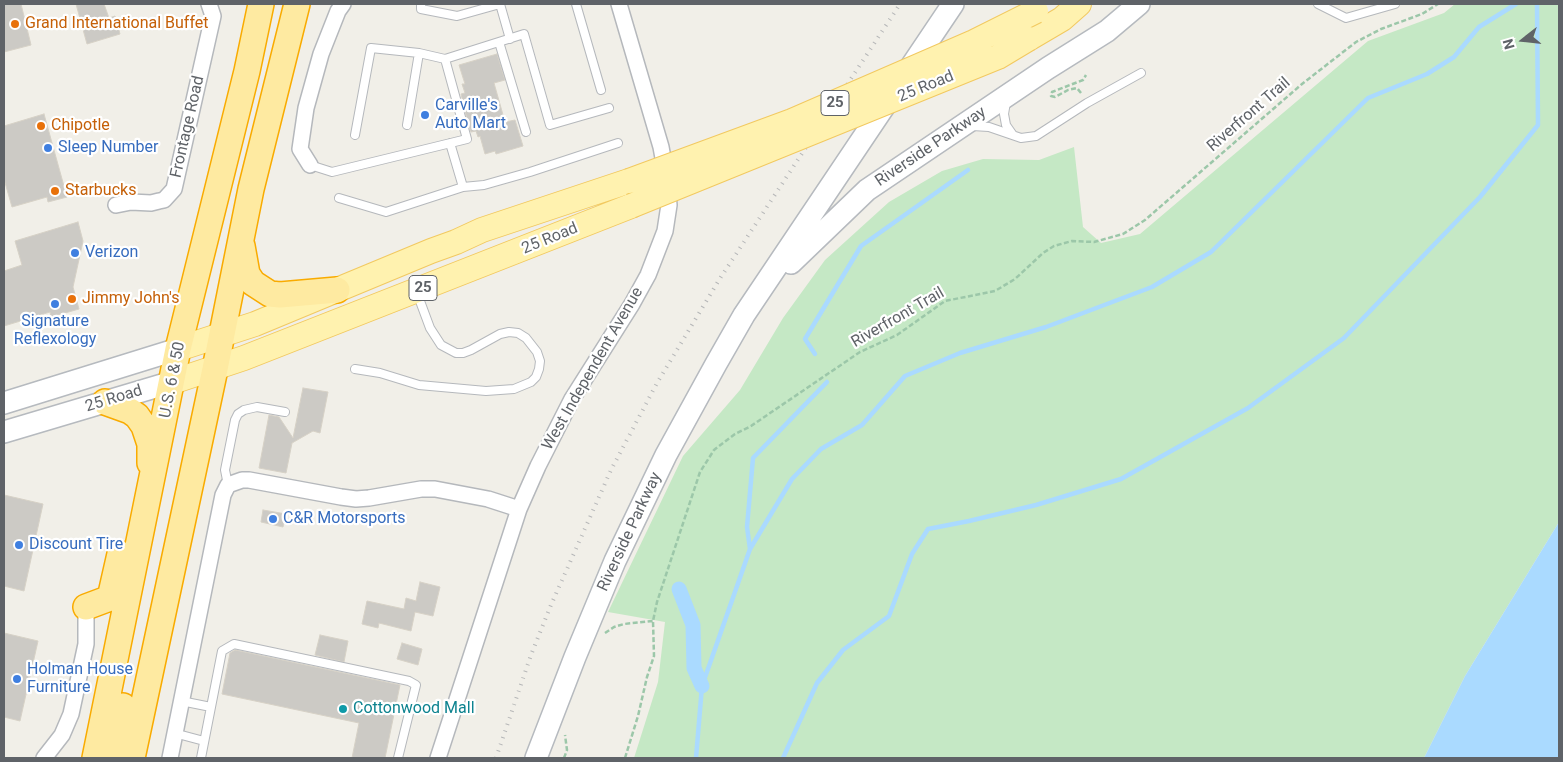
<!DOCTYPE html>
<html>
<head>
<meta charset="utf-8">
<style>
	body { margin:0 }
	#map { position:relative; width:1563px; height:762px; overflow:hidden; background:#f1efe8; font-family:Roboto,sans-serif }
	canvas { display:block }
	.frame { position:absolute; inset:0; border:5px solid #5f6368; pointer-events:none }
	.north { position:absolute; left:1498px; top:15px; width:50px; height:50px; -webkit-text-stroke:4px #fff; paint-order:stroke; rotate:254deg; font-size:14px; font-weight:700; line-height:20px; text-align:center; color:#5f6368 }
	.north::after { content:''; display:block; margin:auto; width:18px; height:22px; background:#5f6368; clip-path:polygon(50% 0,100% 100%,50% 72%,0 100%) }
</style>
</head>
<body>
<div id="map">
<canvas width="1563" height="762"></canvas>
<div class="frame"></div>
<div class="north">N</div>
</div>
<script>
const ctx = document.querySelector('canvas').getContext('2d');
ctx.lineJoin = 'round';
function paint(path, color) {
  ctx.fillStyle = color;
  ctx.fill(path, 'evenodd');
}
function shape(rows) {
  const path = new Path2D();
  for (const r of rows) {
    path.moveTo(r[0], r[1]);
    for (let i = 2; i < r.length; i += 2) path.lineTo(r[i], r[i + 1]);
  }
  return path;
}
function strokePath(path, color, width, dash) {
  ctx.strokeStyle = color;
  ctx.lineWidth = width;
  ctx.lineCap = dash ? 'butt' : 'round';
  ctx.setLineDash(dash || []);
  ctx.stroke(path);
}
function write(font, color, halo, rows, align = 'center') {
  ctx.font = font + ' Roboto,sans-serif';
  ctx.lineWidth = 4.5;
  ctx.setLineDash([]);
  ctx.textBaseline = 'middle';
  ctx.strokeStyle = halo;
  ctx.fillStyle = color;
  for (const [text, x, y, turn = 0] of rows) {
    ctx.save();
    ctx.translate(x, y);
    ctx.rotate((+turn || 0) * Math.PI / 180);
    ctx.textAlign = isNaN(turn) ? turn : align;
    if (halo) ctx.strokeText(text, 0, 0);
    ctx.fillText(text, 0, 0);
    ctx.restore();
  }
}
paint(shape([
	[1455,4,1559,4,1559,522,1465,676,1424,758,634,758,658,682,665,622,608,612,683,456,740,390,783,318,825,260,889,202,942,171,983,159,1039,160,1074,147,1083,227,1101,243,1140,234,1368,41,1444,13]
]), '#c5e8c5');
paint(shape([
	[1559,522,1559,758,1424,758,1465,676]
]), '#aadaff');
strokePath(shape([
	[815,354,805,339,861,246,968,170],
	[750,549,792,479,821,449,862,425,905,376,960,353,1046,327,1152,287,1211,252,1368,98,1427,74,1454,57,1479,27,1516,4],
	[696,758,702,686,750,549,747,527,753,458,827,382],
	[783,758,817,683,843,650,889,616,912,554,928,529,969,521,1036,505,1121,479,1248,408,1344,338,1480,197,1538,125,1537,4]
]), '#aadaff', 4.5);
strokePath(shape([
	[679,589,693,625,694,668,702,686]
]), '#aadaff', 15);
const building = shape([
	[4,4,21,4,31,45,4,52,4,4],
	[76,4,104,4,109,18,115,16,120,34,87,44,76,4],
	[497,54,505,80,494,83,505,122,515,120,523,146,496,154,495,151,485,154,480,136,478,137,476,131,471,132,467,119,461,94,465,93,462,84,465,84,459,65,497,54],
	[44,114,67,197,48,202,47,197,12,207,4,179,4,126,44,114],
	[78,222,83,241,73,287,79,309,51,317,50,312,4,326,4,271,22,265,15,241,78,222],
	[303,388,328,392,320,433,313,431,292,443,286,473,259,468,269,415,279,417,293,438,303,388],
	[4,495,43,504,24,591,4,586,4,495],
	[263,510,286,514,283,527,261,522,263,510],
	[420,582,440,587,433,616,415,612,411,631,379,623,378,628,362,624,367,601,404,609,406,598,416,601,420,582],
	[4,633,38,641,20,721,4,717,4,633],
	[320,635,348,641,344,662,315,655,320,635],
	[402,643,422,649,418,665,397,659,402,643],
	[235,650,400,685,385,758,352,758,359,723,222,694,230,653,235,650]
]);
paint(building, '#cccac5');
strokePath(building, '#d6d1c6', 1);
const service = shape([
	[421,4,421,9,457,16,500,4],
	[500,4,510,39],
	[576,4,601,90],
	[1318,4,1346,18,1395,4],
	[499,42,526,132],
	[445,59,524,34,550,125,609,108],
	[1006,102,1004,114,1006,125,1013,135],
	[407,125,419,53],
	[972,126,989,127,1021,138,1036,136,1087,103,1141,73],
	[310,165,332,172,467,139,445,59,419,53,371,48,355,135],
	[463,187,484,185,530,172,618,143],
	[339,198,386,212,463,187,450,143],
	[355,369,380,373,419,385,486,391,514,389,531,382,536,377,539,369,540,361,537,352,526,338,518,333,509,332,500,334,471,350,463,353,456,353,441,345,430,328,417,293],
	[228,485,225,470,235,420,238,414,244,410,257,407,285,412],
	[181,701,211,707],
	[174,733,204,741],
	[201,758,222,651,234,644,409,681,416,685,398,758]
]);
const minor = shape([
	[310,165,300,149,306,108,321,54,338,11,343,4],
	[116,205,131,202,151,203,159,201,164,200,174,189,213,16,209,4],
	[44,758,62,735,71,714,86,644,86,607],
	[170,758,223,495,228,485,242,480,249,480,341,497,356,499,369,498,421,489,435,489,488,499,519,509],
	[438,758,519,509,538,466,572,399,632,304,648,275,665,231,669,205,667,180,661,147,619,4]
]);
const secondary = shape([
	[791,263,867,190,1048,68,1107,31,1139,4],
	[4,403,178,349],
	[4,432,172,382],
	[536,758,575,657,615,561,666,455,716,364,744,315,953,4]
]);
const primary = shape([
	[1028,39,1062,19,1079,4],
	[178,349,255,324,431,251,456,242,482,230,629,181],
	[172,382,244,358,631,206]
]);
const trunk = shape([
	[242,246,247,274,253,283,270,294,280,295,337,290],
	[105,402,130,411,137,416,144,426,150,444,150,463],
	[86,607,110,598,120,554],
	[95,758,178,349,247,71,261,4],
	[113,758,123,706],
	[132,758,215,369,251,189,297,4]
]);
strokePath(service, '#b5b8bc', 10);
strokePath(minor, '#b5b8bc', 18);
strokePath(secondary, '#b6babf', 24);
strokePath(primary, '#f2c960', 26);
strokePath(trunk, '#f9ab00', 28);
strokePath(shape([
	[1081,93,1077,88,1068,90,1055,97,1051,96,1052,92,1083,80,1086,75],
	[605,633,614,627,624,624,653,621],
	[564,758,567,750,565,735],
	[625,758,638,716,647,677,654,656,653,621,657,602,700,472,714,450,735,434,751,426,860,352,897,335,945,301,995,291,1015,279,1043,253,1054,246,1072,241,1094,242,1123,234,1145,220,1302,84,1356,42,1381,29,1422,14,1438,4]
]), '#9cc7a9', 2.5, [5, 2.5]);
strokePath(service, '#fff', 8);
strokePath(minor, '#fff', 15);
strokePath(secondary, '#fff', 21);
strokePath(primary, '#fff2af', 24);
strokePath(trunk, '#feeaa1', 25);
strokePath(shape([
	[496,758,531,655,551,605,611,470,657,383,719,280,900,4]
]), '#b6b7b8', 4, [1, 6]);
const primaryBridge = shape([
	[629,181,792,121,974,42,1036,11],
	[631,206,998,57,1028,39]
]);
strokePath(primaryBridge, '#f2c960', 26, []);
strokePath(primaryBridge, '#fff2af', 24);
for (const [x, y, r, color] of [
	[15,24,5,"#e8710a"],
	[425,115,5,"#3f7fe0"],
	[41,126,5,"#e8710a"],
	[48,148,5,"#3f7fe0"],
	[55,191,5,"#e8710a"],
	[75,253,5,"#3f7fe0"],
	[72,299,5,"#e8710a"],
	[55,304,5,"#3f7fe0"],
	[273,519,5,"#3f7fe0"],
	[19,545,5,"#3f7fe0"],
	[17,679,5,"#3f7fe0"],
	[343,709,5,"#0f9aa8"]
]) {
  const dot = new Path2D();
  dot.arc(x, y, r, 0, 2 * Math.PI);
  ctx.fillStyle = color;
  ctx.fill(dot);
  strokePath(dot, '#fff', 2);
}
for (const [x, y, w] of [
	[835,103,28],
	[423,288,28]
]) {
  const box = new Path2D();
  box.roundRect(x - w / 2, y - 12.5, w, 25, 4);
  ctx.fillStyle = '#fff';
  ctx.fill(box);
  strokePath(box, '#5f6368', 1);
}
write('bold 15px', '#5f6368', null, [
	["25",835,103],
	["25",423,288]
]);
write('16px', '#c56008', '#fff', [
	["Grand International Buffet",25,24],
	["Chipotle",51,126],
	["Starbucks",65,191],
	["Jimmy John's",82,299]
], 'left');
write('16px', '#5f6368', '#fff', [
	["25 Road",926,87,-22],
	["Riverfront Trail",1249,115,-41],
	["Frontage Road",188,127,-77],
	["Riverside Parkway",931,147,-34],
	["25 Road",550,239,-22],
	["Riverfront Trail",898,318,-30],
	["West Independent Avenue",593,369,-60],
	["U.S. 6 & 50",173,380,-79],
	["25 Road",114,399,-17],
	["Riverside Parkway",630,532,-65]
]);
write('16px', '#366cbe', '#fff', [
	["Carville's",435,106],
	["Auto Mart",435,124],
	["Sleep Number",58,148],
	["Verizon",85,253],
	["Signature",55,322,"center"],
	["Reflexology",55,340,"center"],
	["C&R Motorsports",283,519],
	["Discount Tire",29,545],
	["Holman House",27,670],
	["Furniture",27,688]
], 'left');
write('16px', '#0d838f', '#fff', [
	["Cottonwood Mall",353,709]
], 'left');
</script>
</body>
</html>
